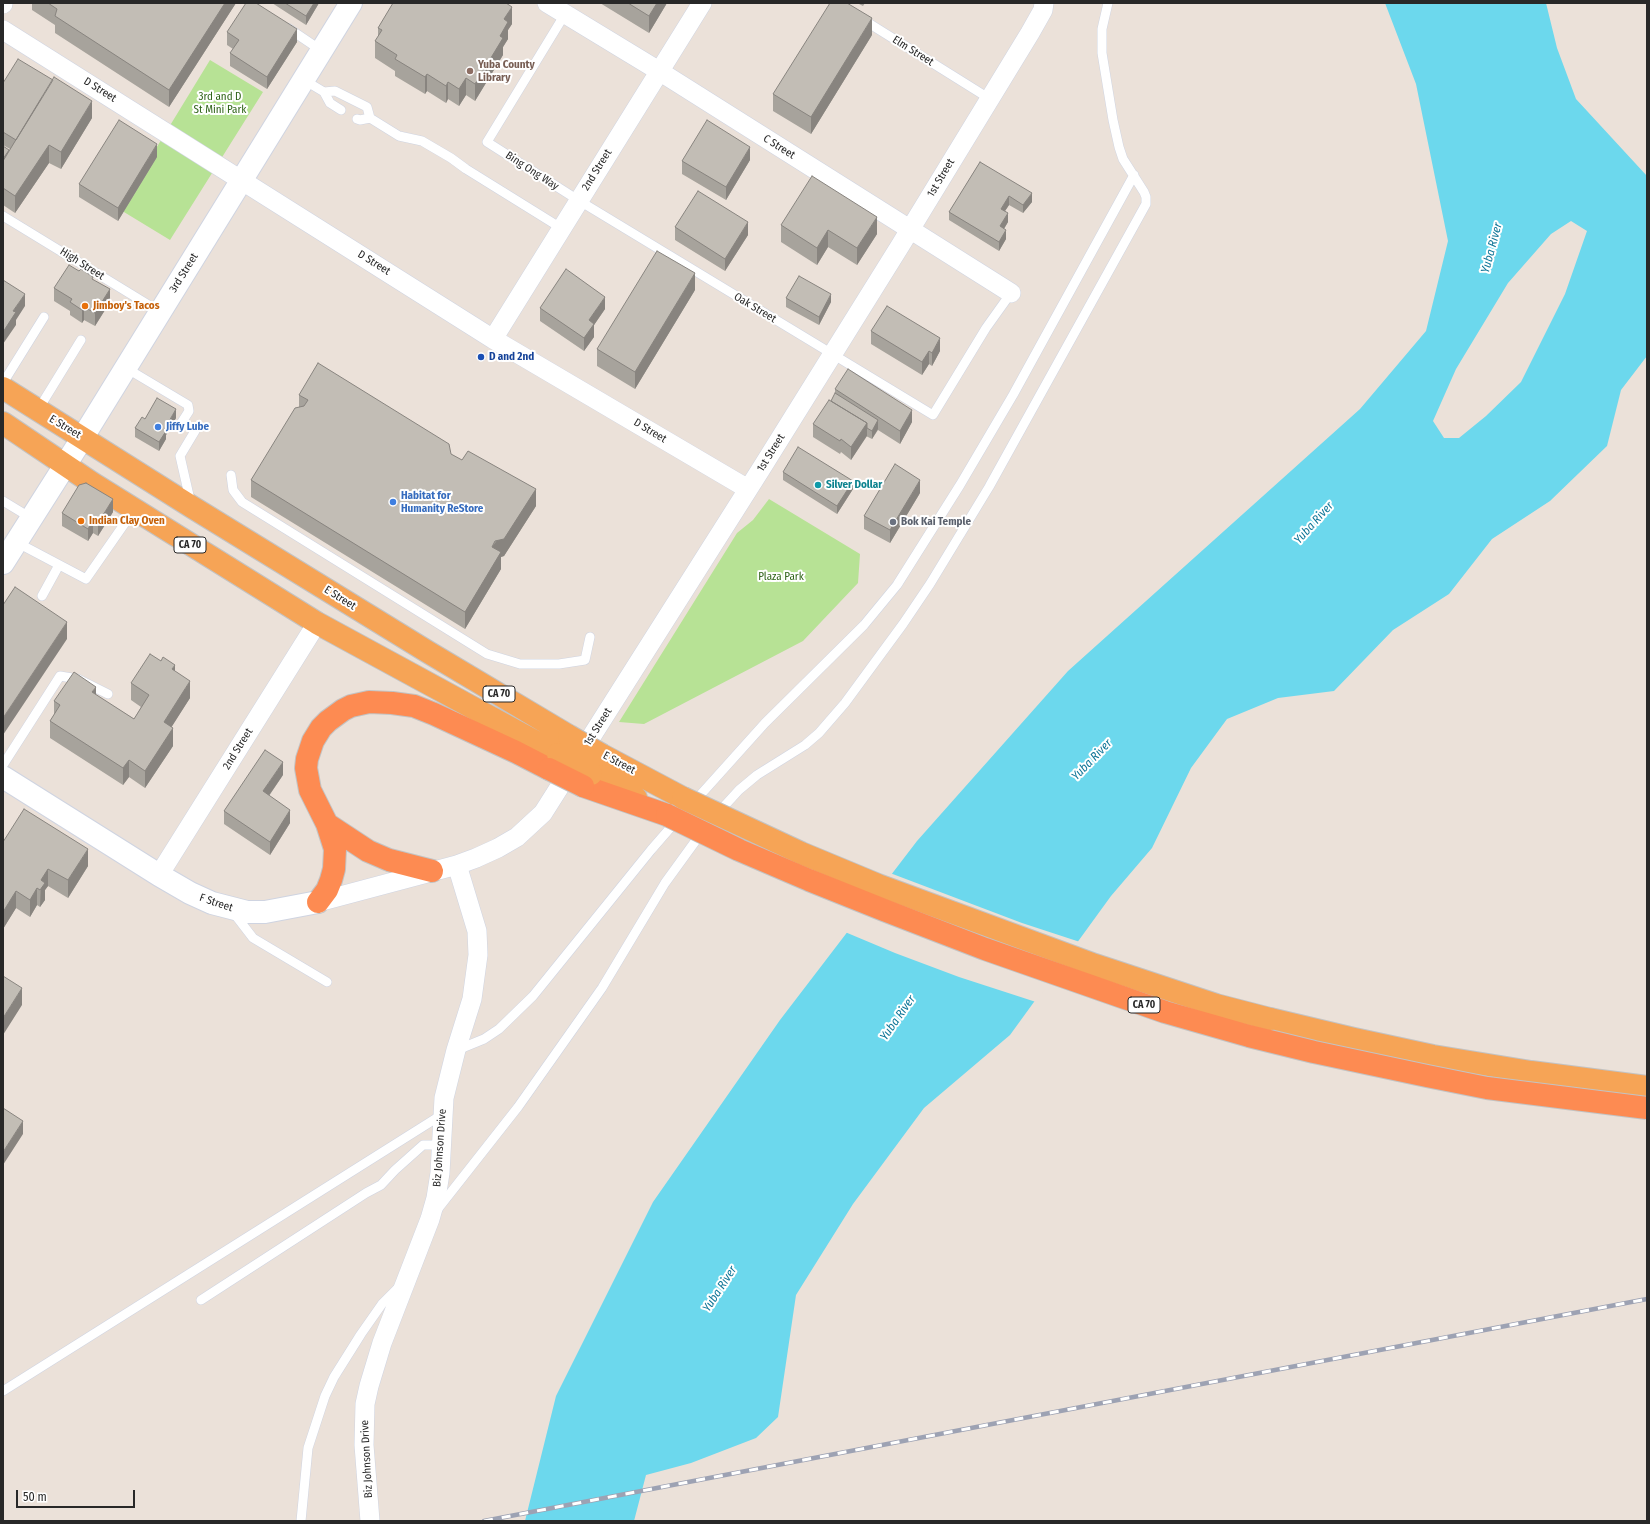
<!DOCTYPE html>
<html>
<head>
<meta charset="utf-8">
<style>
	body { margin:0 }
	#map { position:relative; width:1650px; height:1524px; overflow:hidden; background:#ebe1d9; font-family:"Fira Sans Condensed",sans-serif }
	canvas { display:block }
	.frame { position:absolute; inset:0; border:4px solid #282828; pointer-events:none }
	.scale { position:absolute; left:16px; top:1490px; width:119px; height:18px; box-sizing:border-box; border:2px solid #282828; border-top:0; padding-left:5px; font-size:12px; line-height:14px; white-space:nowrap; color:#282828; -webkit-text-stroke:3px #fff; paint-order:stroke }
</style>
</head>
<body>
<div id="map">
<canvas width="1650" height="1524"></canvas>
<div class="frame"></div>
<div class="scale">50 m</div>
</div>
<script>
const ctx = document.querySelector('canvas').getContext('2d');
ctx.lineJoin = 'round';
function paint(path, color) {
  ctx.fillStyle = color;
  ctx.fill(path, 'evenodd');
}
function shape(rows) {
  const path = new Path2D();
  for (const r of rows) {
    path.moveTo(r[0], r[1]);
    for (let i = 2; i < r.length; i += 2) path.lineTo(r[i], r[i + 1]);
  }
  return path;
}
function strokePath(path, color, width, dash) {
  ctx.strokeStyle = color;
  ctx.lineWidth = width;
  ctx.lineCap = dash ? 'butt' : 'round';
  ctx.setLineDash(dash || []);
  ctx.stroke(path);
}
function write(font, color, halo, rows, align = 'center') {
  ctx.font = font + ' "Fira Sans Condensed",sans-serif';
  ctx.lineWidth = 4;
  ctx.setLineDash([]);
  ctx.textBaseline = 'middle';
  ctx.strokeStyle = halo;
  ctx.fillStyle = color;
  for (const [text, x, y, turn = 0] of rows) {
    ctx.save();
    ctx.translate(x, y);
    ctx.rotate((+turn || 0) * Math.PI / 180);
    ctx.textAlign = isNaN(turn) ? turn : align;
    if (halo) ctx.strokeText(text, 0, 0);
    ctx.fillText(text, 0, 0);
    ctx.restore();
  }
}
paint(shape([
	[210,60,263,92,170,240,119,209],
	[769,499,860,554,858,583,803,641,644,724,619,722,737,533,753,520]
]), '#b7e295');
paint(shape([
	[1385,3,1546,3,1557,48,1576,99,1647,176,1647,356,1621,390,1607,446,1550,501,1492,539,1449,594,1393,630,1334,691,1278,698,1227,719,1191,768,1152,848,1111,896,1010,1035,924,1108,853,1204,796,1295,778,1417,756,1438,691,1463,646,1475,634,1521,525,1521,556,1396,653,1202,780,1020,917,841,1068,671,1360,409,1426,331,1448,241,1416,84],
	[1571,221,1587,231,1565,294,1521,382,1486,416,1459,438,1444,438,1433,421,1456,369,1508,283,1551,234]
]), '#6cd8ed');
paint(shape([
	[890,873,1022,923,1080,942,1036,1002,959,977,895,953,845,932]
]), '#ebe1d9');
const service = shape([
	[565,14,487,142,578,200,933,415,986,328,1011,293],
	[862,19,990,99],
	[288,28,322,51],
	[304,80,324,92],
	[341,110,330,103,324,92,335,91,367,107,370,118,360,120,357,119],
	[370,118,399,136,422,141,451,158,466,169,561,228],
	[3,216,160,312],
	[126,368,188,405,189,411,182,422,195,431,180,456,191,504],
	[3,383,44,317],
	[38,410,81,340],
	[231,475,233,490,242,502,487,654,520,664,559,664,585,660,590,637],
	[3,501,31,518],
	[16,542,86,579,134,510],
	[42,596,59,565],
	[3,765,60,676,78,679,108,694],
	[694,802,765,723,864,625,897,585,960,485,1013,395,1134,175],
	[718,813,739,790,757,775,805,745,819,733,845,703,903,624,930,584,989,487,1146,204,1146,197,1144,192,1123,159,1119,147,1113,120,1102,53,1102,29,1108,3],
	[233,912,253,938,327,982],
	[457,1050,484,1039,499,1029,533,996,651,850,678,819],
	[437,1210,518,1107,602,988,665,883,702,832],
	[201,1300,366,1193,381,1185,395,1170,423,1145,441,1145],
	[3,1391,443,1114],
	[301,1521,308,1448,325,1396,334,1377,361,1334,382,1304,399,1287]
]);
const minor = shape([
	[547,3,659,71,1011,293],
	[3,4,3,3],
	[3,30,493,339,748,489],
	[493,339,702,3],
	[159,875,317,623],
	[318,902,457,865,476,858,498,848,517,837,543,813,761,469,900,246,1030,33,1043,10,1044,3],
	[370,1521,364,1445,365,1404,369,1386,382,1343,430,1219,436,1198,440,1173,444,1098,456,1050,472,999,478,955,477,931,457,865]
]);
const tertiary = shape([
	[83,437,351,3]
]);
const secondary = shape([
	[3,563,83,437],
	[3,777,159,875,190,893,212,903,247,912,265,912,318,902]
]);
const trunk = shape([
	[3,388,192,507,428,652,569,736],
	[3,423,92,483,317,623,558,754],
	[602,755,683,798],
	[591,774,636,798],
	[1270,1019,1354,1039,1433,1056,1531,1072,1647,1087]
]);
const motorway = shape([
	[583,786,667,815],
	[327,824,368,851,389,860,432,871],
	[318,902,327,890,331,880,334,869,335,849,327,824,310,790,306,768,307,759,313,741,321,728,328,721,343,710,351,706,369,702,392,703,414,706,434,714,516,752,549,769]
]);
strokePath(service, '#cfd4e1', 10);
strokePath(minor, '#cfd4e1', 20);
strokePath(tertiary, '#cfd4e1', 24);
strokePath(secondary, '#cfd4e1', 24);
strokePath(trunk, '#c3c3c3', 24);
strokePath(motorway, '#c3c3c3', 24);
strokePath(service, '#fff', 9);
strokePath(minor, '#fff', 19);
strokePath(tertiary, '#fff', 22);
strokePath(secondary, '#fff', 22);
strokePath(trunk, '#f6a456', 22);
strokePath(motorway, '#fd8b52', 22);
const rail = shape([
	[484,1521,1647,1299]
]);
strokePath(rail, '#9da2b3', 4.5);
strokePath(rail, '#fff', 3, [9]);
const trunkBridge = shape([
	[569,736,602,755],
	[558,754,591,774],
	[683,798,801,853,878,885,1095,965,1216,1005,1270,1019]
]);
const motorwayBridge = shape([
	[549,769,583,786],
	[667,815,739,850,809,880,884,910,985,949,1165,1012,1249,1036,1314,1052,1427,1076,1487,1088,1647,1108]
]);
strokePath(trunkBridge, '#c3c3c3', 24, []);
strokePath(motorwayBridge, '#c3c3c3', 24, []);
strokePath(trunkBridge, '#f6a456', 22);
strokePath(motorwayBridge, '#fd8b52', 22);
paint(shape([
	[32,3,236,3,169,107,55,33,55,25,32,10],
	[272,3,319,3,306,25],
	[392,3,506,3,512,24,508,30,508,39,503,47,503,55,475,101,466,95,459,106,448,99,446,103,427,91,425,94,395,76,395,71,375,58,375,41,378,37,378,28,393,4],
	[600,3,667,3,649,33],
	[857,3,865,3,863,6],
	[227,32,297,42,267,89,230,66,230,53,233,49,227,45],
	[872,35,811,134,773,111,773,94],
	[3,83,92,118,61,169,49,163,15,213,3,205,3,146,9,151,10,149,3,145],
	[157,157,118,221,79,197,79,184],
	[750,160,726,200,682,174,682,161],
	[980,162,1032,202,1023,213,1009,205,1005,211,1008,222,1004,229,1006,239,999,251,949,220,949,212],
	[781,225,877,234,857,265,828,247,817,265,781,242],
	[675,227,748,235,725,271,675,240],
	[93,279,110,302,95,326,84,320,82,323,70,315,70,311,54,301,54,288],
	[695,290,635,389,597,366,597,349],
	[786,298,831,302,819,325,786,307],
	[540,308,605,309,594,325,594,337,584,351,540,321],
	[871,331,940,351,932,366,929,364,922,375,871,344],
	[835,389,912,422,900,444,878,430,872,439,866,436,851,460,841,452,840,454,813,437,813,424,831,401,835,394],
	[299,395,451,454,536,506,504,556,501,557,501,569,465,629,251,497,251,480,299,407],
	[176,418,166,435,166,439,159,451,135,437,135,428,145,419],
	[783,472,853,489,837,514,783,480],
	[920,493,890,543,864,529,864,516],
	[113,512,98,536,93,533,88,541,62,526,62,513],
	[175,671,190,698,171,727,173,746,145,788,129,777,123,785,50,738,50,721,54,715,54,701,96,695,134,719,141,707,131,700,131,683],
	[283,775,269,796,290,823,270,855,224,824,224,811],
	[3,842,88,866,68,898,48,886,45,890,45,900,40,907,37,905,30,917,16,908,3,929]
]), '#a7a39c');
paint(shape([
	[225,3,236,3,169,107,169,90],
	[314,3,319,3,306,25,306,16],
	[657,3,667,3,649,33,649,16],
	[512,7,512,24,508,30,508,39,503,47,503,55,475,101,475,84,504,19],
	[872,18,872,35,811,134,811,117],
	[297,29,297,42,267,89,267,77],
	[427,74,427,91,425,94,425,77],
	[466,78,466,95,459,106,459,89],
	[448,82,448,99,446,103,446,86],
	[92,101,92,118,61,169,61,152],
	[157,144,157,157,118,221,118,208],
	[49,145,49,163,15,213,15,196],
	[750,147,750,160,726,200,726,187],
	[1032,193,1032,202,1023,213,1023,205],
	[1009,196,1009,205,1001,217,1001,209],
	[1008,213,1008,222,1000,235,1000,226],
	[877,217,877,234,857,265,857,248],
	[748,222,748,235,725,271,725,259],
	[828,230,828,247,817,265,817,248],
	[1006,230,1006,239,999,251,999,242],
	[695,273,695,290,635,389,635,372],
	[110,289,110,302,95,326,95,313],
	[25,294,25,306,16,320,16,325,3,344,3,332,13,311],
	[831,294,831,302,819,325,819,317],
	[605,297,605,309,594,325,594,337,584,351,584,338,589,320],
	[84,307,84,320,82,323,82,310],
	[940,338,940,351,932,366,932,353],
	[929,351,929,364,922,375,922,362],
	[176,409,176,418,166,435,166,439,159,451,159,442,164,430],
	[912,410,912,422,900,444,900,431],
	[878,420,878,429,872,439,872,431],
	[867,423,867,436,851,460,851,447],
	[920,480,920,493,890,543,890,530],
	[853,481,853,489,837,514,837,506],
	[536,489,536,506,504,556,501,557,501,569,465,629,465,612,492,547],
	[113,499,113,512,98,536,98,523],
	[93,520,93,533,88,541,88,529],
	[67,622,67,639,3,735,3,718],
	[175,665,175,682,172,669],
	[190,681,190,698,164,739,164,722],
	[96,687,96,704,92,692],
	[173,728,173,746,145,788,145,771],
	[129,760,129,777,123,785,123,768],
	[283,762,283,775,263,804,263,791],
	[290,810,290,823,270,855,270,842],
	[88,849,88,866,68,898,68,880],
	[48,869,48,886,45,890,45,900,40,907,41,880],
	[37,888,37,905,30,917,30,900],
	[16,891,16,908,3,929,3,912],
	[22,988,22,1005,3,1035,3,1018],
	[23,1121,23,1134,3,1165,3,1152]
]), '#88847f');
const building = shape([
	[48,3,225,3,169,90,55,16,57,9,48,3],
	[246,3,256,3,297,29,267,77,230,53,239,40,227,32,246,3],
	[285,3,314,3,306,16,285,3],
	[393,3,506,3,512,7,504,19,508,22,500,36,503,38,475,84,466,78,459,89,448,82,446,86,427,74,425,77,395,59,397,55,375,41,382,30,378,28,393,3],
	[628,3,657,3,649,16,628,3],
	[830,3,847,3,872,18,811,117,773,94,830,3],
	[18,59,53,80,16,140,3,132,3,83,18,59],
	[54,77,92,101,61,152,49,145,15,196,3,188,3,161,54,77],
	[119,120,157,144,118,208,79,184,119,120],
	[707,120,750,147,726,187,682,161,707,120],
	[3,146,9,150,3,159,3,146],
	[980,162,1032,193,1023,205,1009,196,1001,209,1008,213,1000,226,1006,230,999,242,949,212,980,162],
	[812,176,877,217,857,248,828,230,817,248,781,225,812,176],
	[698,191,748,222,725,259,675,227,698,191],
	[657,251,695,273,635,372,597,349,657,251],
	[69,265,79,271,81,269,93,277,92,279,110,289,95,313,84,307,82,310,70,302,72,299,54,288,69,265],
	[566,269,605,297,589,320,594,324,584,338,540,308,566,269],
	[799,276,831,294,819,317,786,298,799,276],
	[3,280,25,294,13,311,16,312,3,332,3,280],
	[887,306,940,338,932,353,929,351,922,362,871,331,887,306],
	[318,363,449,444,451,454,462,460,468,451,536,489,504,539,495,541,492,547,501,552,465,612,251,480,295,408,304,406,308,400,299,395,318,363],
	[848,369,912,410,900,431,835,389,848,369],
	[835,393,878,420,872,431,867,428,867,423,831,401,835,393],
	[157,398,176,409,164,430,166,431,159,442,135,428,142,417,145,419,157,398],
	[829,400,867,423,851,447,841,439,840,441,813,424,829,400],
	[798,447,853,481,837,506,783,472,798,447],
	[895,464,920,480,890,530,864,516,895,464],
	[86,483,113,499,98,523,93,520,88,529,62,513,79,485,86,483],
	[15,587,67,622,3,718,3,605,15,587],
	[150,654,161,661,163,657,175,665,172,669,190,681,164,722,173,728,145,771,129,760,123,768,50,721,60,705,54,701,74,672,96,687,92,692,134,719,149,695,131,683,150,654],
	[265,750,283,762,263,791,290,810,270,842,224,811,265,750],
	[24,809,88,849,68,880,48,869,41,880,45,883,40,890,37,888,30,900,16,891,3,912,3,842,24,809],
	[3,976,22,988,3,1018,3,976],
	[3,1108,23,1121,3,1152,3,1108]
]);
paint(building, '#c2bdb5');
strokePath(building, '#88847f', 1);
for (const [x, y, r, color] of [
	[470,71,4,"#8d6e63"],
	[85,306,4,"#e8710a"],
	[481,357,4,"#1a4fb4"],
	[158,427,4,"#3f7fe0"],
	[818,485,4,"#0f9aa8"],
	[393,502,4,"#3f7fe0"],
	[81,521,4,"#e8710a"],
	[893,522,4,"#6b7280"]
]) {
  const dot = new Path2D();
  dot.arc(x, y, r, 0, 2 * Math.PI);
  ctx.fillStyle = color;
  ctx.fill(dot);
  strokePath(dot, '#fff', 1.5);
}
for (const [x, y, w] of [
	[190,545,32],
	[499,694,32],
	[1144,1005,32]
]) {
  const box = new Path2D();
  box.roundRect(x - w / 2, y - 8, w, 16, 3);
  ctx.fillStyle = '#fff';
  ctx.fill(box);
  strokePath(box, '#282828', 1);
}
write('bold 10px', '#282828', null, [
	["CA 70",190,545],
	["CA 70",499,694],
	["CA 70",1144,1005]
]);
write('11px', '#282828', '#fff', [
	["Elm Street",913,51,32],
	["D Street",100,90,32],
	["C Street",779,147,32],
	["2nd Street",597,170,-58],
	["Bing Ong Way",532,171,33],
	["1st Street",941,178,-59],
	["D Street",374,263,32],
	["High Street",82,264,32],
	["3rd Street",184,273,-58],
	["Oak Street",755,308,31],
	["E Street",65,427,31],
	["D Street",650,431,31],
	["1st Street",771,453,-58],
	["E Street",340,598,32],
	["1st Street",598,727,-58],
	["2nd Street",238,749,-58],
	["E Street",619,763,28],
	["F Street",216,903,19],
	["Biz Johnson Drive",440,1148,-86],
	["Biz Johnson Drive",367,1459,-93]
]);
write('bold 11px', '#785e54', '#fff', [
	["Yuba County",478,65],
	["Library",478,78]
], 'left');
write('11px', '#306419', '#fff', [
	["3rd and D",220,97],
	["St Mini Park",220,110],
	["Plaza Park",781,577]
]);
write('bold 11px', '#c56008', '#fff', [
	["Jimboy's Tacos",93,306],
	["Indian Clay Oven",89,521]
], 'left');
write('bold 11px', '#164399', '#fff', [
	["D and 2nd",489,357]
], 'left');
write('bold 11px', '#366cbe', '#fff', [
	["Jiffy Lube",166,427],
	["Habitat for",401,496],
	["Humanity ReStore",401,509]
], 'left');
write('bold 11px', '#0d838f', '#fff', [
	["Silver Dollar",826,485]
], 'left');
write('bold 11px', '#5b616d', '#fff', [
	["Bok Kai Temple",901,522]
], 'left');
write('italic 12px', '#0e7597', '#fff', [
	["Yuba River",1492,248,-75],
	["Yuba River",1314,523,-48],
	["Yuba River",1092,760,-46],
	["Yuba River",898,1018,-55],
	["Yuba River",720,1289,-57]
]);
</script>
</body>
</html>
